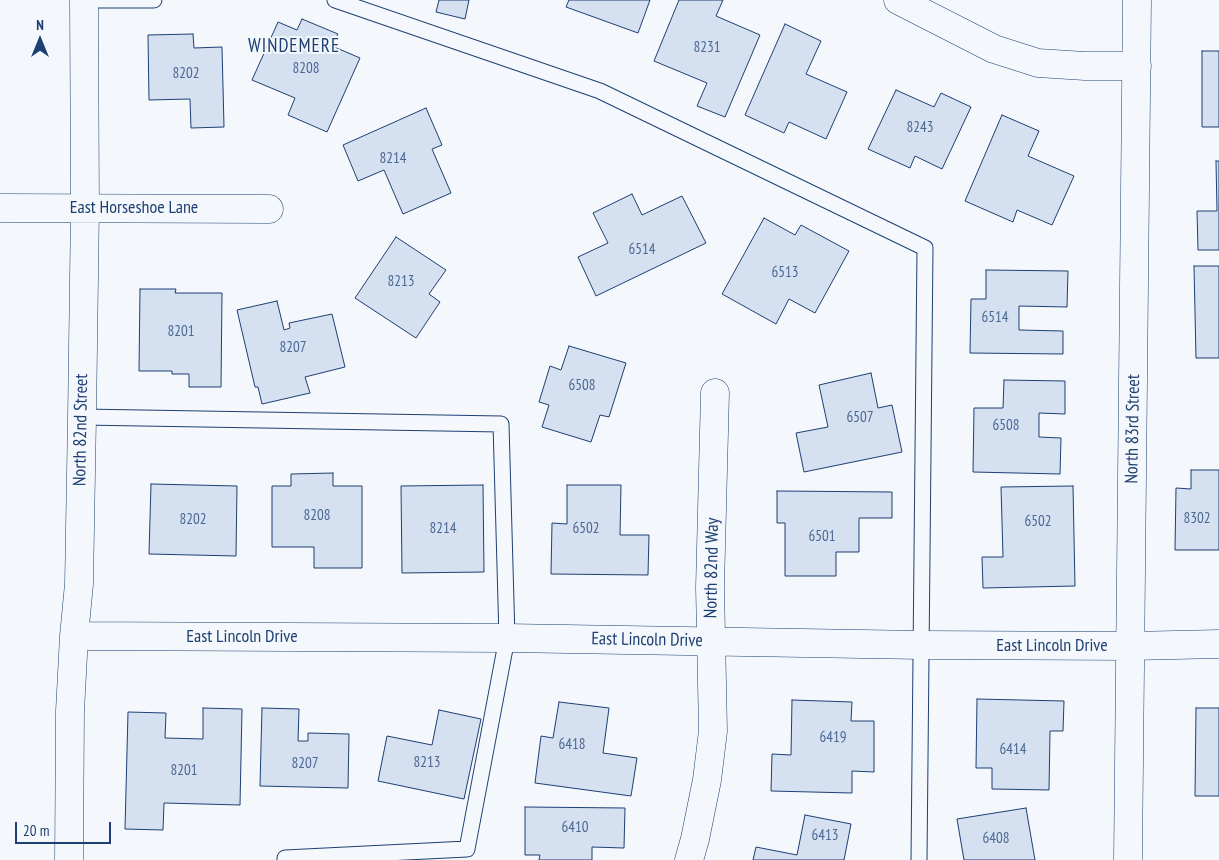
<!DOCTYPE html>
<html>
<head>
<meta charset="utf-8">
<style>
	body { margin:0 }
	#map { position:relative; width:1219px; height:860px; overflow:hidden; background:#f4f7fb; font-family:"PT Sans Narrow",sans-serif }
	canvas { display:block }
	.north { position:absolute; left:15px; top:15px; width:50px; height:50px; -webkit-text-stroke:4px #f4f7fb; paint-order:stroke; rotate:0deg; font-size:14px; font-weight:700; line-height:20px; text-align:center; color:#1d3f73 }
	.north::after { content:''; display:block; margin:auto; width:18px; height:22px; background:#1d3f73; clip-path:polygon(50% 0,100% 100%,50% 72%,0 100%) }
	.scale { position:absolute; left:15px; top:822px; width:96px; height:22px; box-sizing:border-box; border:2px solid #1d3f73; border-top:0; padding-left:6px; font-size:15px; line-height:18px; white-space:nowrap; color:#1d3f73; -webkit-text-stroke:4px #f4f7fb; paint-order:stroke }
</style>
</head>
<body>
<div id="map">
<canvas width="1219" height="860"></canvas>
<div class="north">N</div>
<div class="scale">20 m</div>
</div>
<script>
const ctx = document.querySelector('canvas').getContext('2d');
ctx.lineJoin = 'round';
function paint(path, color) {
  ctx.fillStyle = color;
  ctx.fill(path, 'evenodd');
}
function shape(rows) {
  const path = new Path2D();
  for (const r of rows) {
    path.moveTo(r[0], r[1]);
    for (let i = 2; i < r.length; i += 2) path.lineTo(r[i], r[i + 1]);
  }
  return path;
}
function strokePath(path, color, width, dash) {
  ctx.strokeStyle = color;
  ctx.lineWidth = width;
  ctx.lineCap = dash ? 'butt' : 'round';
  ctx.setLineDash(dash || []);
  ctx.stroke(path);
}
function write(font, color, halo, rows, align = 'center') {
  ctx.font = font + ' "PT Sans Narrow",sans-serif';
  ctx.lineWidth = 4;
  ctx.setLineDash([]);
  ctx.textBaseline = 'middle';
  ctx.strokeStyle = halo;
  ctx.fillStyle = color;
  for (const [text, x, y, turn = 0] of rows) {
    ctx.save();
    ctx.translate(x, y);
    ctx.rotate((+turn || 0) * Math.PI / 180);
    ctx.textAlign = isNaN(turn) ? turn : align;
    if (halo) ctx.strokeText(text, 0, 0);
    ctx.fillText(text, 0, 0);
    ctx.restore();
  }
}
const building = shape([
	[439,0,469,0,465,19,436,12,439,0],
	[569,0,650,0,638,33,566,7,569,0],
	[679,0,723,0,716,16,760,35,725,117,697,106,707,83,654,61,679,0],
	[302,19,338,34,332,46,360,58,327,132,288,115,295,98,252,80,278,22,297,30,302,19],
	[785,24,821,41,806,74,847,92,826,139,789,122,784,133,745,115,785,24],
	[193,34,194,48,222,47,224,127,191,128,190,99,149,100,148,35,193,34],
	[1202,51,1219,51,1219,127,1202,127,1202,51],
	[896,90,934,107,941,93,971,107,942,169,915,156,910,168,868,149,896,90],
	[426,108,442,145,432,149,451,193,403,214,384,170,358,181,343,145,426,108],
	[1002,115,1039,131,1028,156,1074,176,1052,225,1017,210,1013,222,965,201,1002,115],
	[1216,161,1219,161,1219,250,1198,250,1197,211,1217,211,1216,161],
	[632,194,642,215,682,196,706,243,596,296,578,257,608,243,593,213,632,194],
	[764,218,795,235,801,225,849,251,815,313,789,299,776,324,722,294,764,218],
	[396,237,446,270,429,294,440,302,416,338,355,298,396,237],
	[1194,266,1219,266,1219,358,1196,358,1194,266],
	[986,270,1068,271,1067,307,1019,306,1019,330,1063,331,1063,354,970,353,971,299,986,299,986,270],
	[140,289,176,289,175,293,222,293,221,387,189,387,189,374,172,374,172,371,139,371,140,289],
	[277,301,284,330,290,328,289,323,332,314,345,367,305,377,310,393,262,404,258,387,255,387,237,310,277,301],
	[569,346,626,363,609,417,600,415,591,442,542,427,549,405,539,402,550,366,561,370,569,346],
	[871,373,878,408,892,405,902,452,804,472,796,433,828,427,819,385,871,373],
	[1004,380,1065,381,1065,414,1039,413,1039,437,1061,438,1060,474,973,472,974,408,1003,408,1004,380],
	[1191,470,1219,470,1219,550,1175,550,1176,488,1191,489,1191,470],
	[333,473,333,486,362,486,362,568,314,568,314,547,272,547,272,486,291,486,291,474,333,473],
	[151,484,237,486,236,556,149,554,151,484],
	[483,485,484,572,402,573,401,486,483,485],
	[567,485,621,485,620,535,649,535,648,575,551,574,552,523,567,524,567,485],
	[1073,486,1075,586,983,588,982,557,1003,557,1001,487,1073,486],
	[777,491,892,492,892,518,859,518,859,552,836,552,836,576,785,576,785,523,777,523,777,491],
	[977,699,1064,701,1063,731,1050,731,1049,790,992,789,992,768,976,768,977,699],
	[792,700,852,702,851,721,874,721,874,772,852,771,852,793,771,791,772,754,791,755,792,700],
	[559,702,609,708,603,753,637,758,631,796,535,783,541,736,553,738,559,702],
	[203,708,242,709,240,805,164,803,163,830,125,829,128,712,166,713,165,738,203,739,203,708],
	[262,708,299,709,298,741,308,741,308,733,349,734,348,788,260,786,262,708],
	[1196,708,1219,708,1219,796,1195,796,1196,708],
	[439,710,481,719,464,799,378,781,387,736,432,745,439,710],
	[525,807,625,808,624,848,592,847,592,860,539,860,540,855,525,855,525,807],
	[1026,808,1035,860,964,860,957,819,1026,808],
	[805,815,851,824,844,860,753,860,756,847,797,855,805,815]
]);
paint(building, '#d5e0f0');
strokePath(building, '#1d3f73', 1);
const service = shape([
	[84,0,154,0],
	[335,0,600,91,925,248,919,860],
	[82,417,501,424,507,638,467,849,285,858,285,860]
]);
const minor = shape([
	[898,0,994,49,1038,63,1085,66,1137,66],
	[0,208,269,209],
	[74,636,507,638,921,645,1131,646,1219,644],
	[1128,858,1137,0],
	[69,860,70,711,74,636,79,584,82,417,85,208,84,0],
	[689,860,695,839,707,780,713,731,710,587,715,393]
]);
strokePath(service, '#1d3f73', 17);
strokePath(minor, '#1d3f73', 29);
strokePath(service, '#f4f7fb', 15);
strokePath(minor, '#f4f7fb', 28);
write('15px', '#4b6792', null, [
	["8231",707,48],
	["8208",306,69],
	["8202",186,74],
	["8243",920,128],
	["8214",393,159],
	["6514",642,250],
	["6513",785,273],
	["8213",401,282],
	["6514",995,318],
	["8201",181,332],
	["8207",293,348],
	["6508",582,386],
	["6507",860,418],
	["6508",1006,426],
	["8208",317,516],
	["8302",1197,519],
	["8202",193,520],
	["6502",1038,522],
	["8214",443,529],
	["6502",586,529],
	["6501",822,537],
	["6419",833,738],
	["6418",572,745],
	["6414",1013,750],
	["8213",427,763],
	["8207",305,764],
	["8201",184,771],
	["6410",575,828],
	["6413",825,836],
	["6408",996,839]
]);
write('18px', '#1d3f73', '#f4f7fb', [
	["East Horseshoe Lane",134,208],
	["North 83rd Street",1133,429,-89],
	["North 82nd Street",81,430,-89],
	["North 82nd Way",712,568,-89],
	["East Lincoln Drive",242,637],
	["East Lincoln Drive",647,640,1],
	["East Lincoln Drive",1052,646]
]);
ctx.letterSpacing = '1px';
write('19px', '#1d3f73', '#f4f7fb', [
	["WINDEMERE",294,47]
]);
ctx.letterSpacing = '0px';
</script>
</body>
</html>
